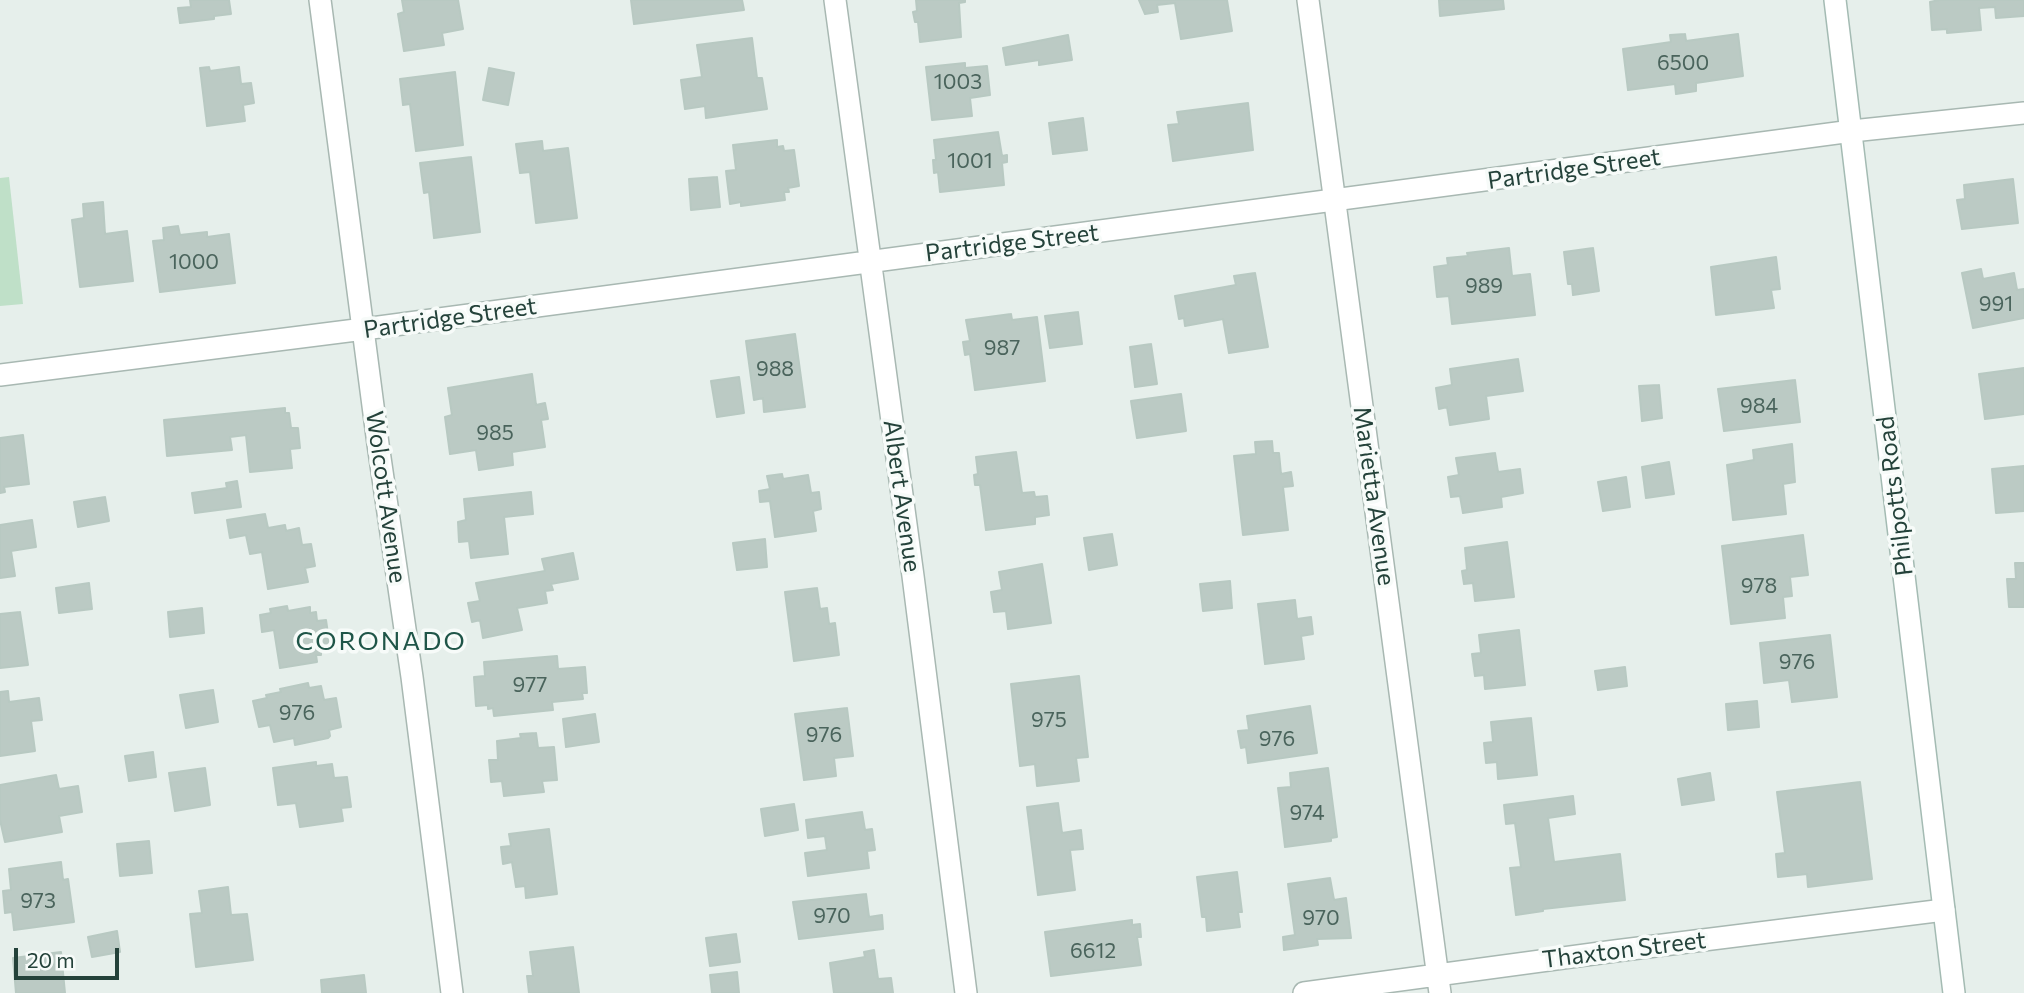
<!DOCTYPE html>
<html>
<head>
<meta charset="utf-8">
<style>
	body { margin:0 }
	#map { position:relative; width:2024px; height:993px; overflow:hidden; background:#e6efeb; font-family:Commissioner,sans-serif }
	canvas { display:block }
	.scale { position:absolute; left:14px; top:948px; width:105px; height:32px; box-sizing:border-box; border:4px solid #24423a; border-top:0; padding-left:9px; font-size:21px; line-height:24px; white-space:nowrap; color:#24423a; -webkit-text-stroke:5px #f7fbf9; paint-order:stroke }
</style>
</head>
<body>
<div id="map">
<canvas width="2024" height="993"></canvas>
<div class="scale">20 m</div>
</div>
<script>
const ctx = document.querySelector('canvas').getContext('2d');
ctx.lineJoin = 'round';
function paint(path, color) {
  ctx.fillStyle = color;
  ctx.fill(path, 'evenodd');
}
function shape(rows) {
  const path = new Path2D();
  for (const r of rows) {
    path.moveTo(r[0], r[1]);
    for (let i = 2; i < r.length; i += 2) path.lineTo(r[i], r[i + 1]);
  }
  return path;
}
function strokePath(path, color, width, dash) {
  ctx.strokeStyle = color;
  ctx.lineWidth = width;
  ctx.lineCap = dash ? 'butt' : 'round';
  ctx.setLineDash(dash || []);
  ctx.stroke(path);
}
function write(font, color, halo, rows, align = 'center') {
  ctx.font = font + ' Commissioner,sans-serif';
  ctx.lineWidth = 7;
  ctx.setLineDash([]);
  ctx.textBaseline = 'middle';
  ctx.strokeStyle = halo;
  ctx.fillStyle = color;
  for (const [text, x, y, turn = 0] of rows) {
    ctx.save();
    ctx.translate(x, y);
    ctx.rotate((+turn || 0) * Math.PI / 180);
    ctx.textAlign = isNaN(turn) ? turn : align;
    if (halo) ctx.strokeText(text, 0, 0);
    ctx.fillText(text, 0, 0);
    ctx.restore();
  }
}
paint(shape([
	[9,177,23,304,0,306,0,178]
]), '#bfe0c8');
const building = shape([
	[190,0,229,0,231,14,214,16,214,19,180,23,178,8,191,7,190,0],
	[402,0,458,0,463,29,442,33,444,45,404,51,398,14,404,12,402,0],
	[631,0,742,0,744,10,634,24,631,0],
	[916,0,965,0,965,2,959,3,961,37,920,42,918,22,915,22,913,12,917,11,916,0],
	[1139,0,1227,0,1232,31,1181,39,1175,3,1157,5,1158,12,1145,14,1139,0],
	[1439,0,1503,0,1504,9,1440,16,1439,0],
	[1939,0,2024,0,2024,16,1996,18,1995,7,1979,8,1981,30,1947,33,1947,29,1932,30,1930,2,1939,0],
	[1685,34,1686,41,1738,34,1743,76,1696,83,1696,91,1676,94,1675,84,1628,90,1623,49,1671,42,1670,35,1685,34],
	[1068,35,1072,60,1039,65,1039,60,1006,65,1003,48,1068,35],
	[752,38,757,78,762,78,767,109,706,118,705,106,685,109,681,80,702,77,697,45,752,38],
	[965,63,965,68,987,66,990,95,970,98,972,116,932,120,926,67,965,63],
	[209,67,210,71,239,67,241,84,251,83,254,103,243,105,245,121,207,126,200,68,209,67],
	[489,68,514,73,508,105,483,100,489,68],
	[455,72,463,145,416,151,410,104,403,105,400,79,455,72],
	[1248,103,1253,150,1173,161,1168,125,1179,124,1177,112,1248,103],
	[1083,118,1087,150,1053,154,1049,123,1083,118],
	[998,132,1002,156,1007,155,1007,162,1002,163,1004,185,940,192,938,172,934,173,933,160,936,160,934,140,998,132],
	[777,140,777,147,783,146,784,151,794,150,799,186,788,188,789,192,784,192,785,200,741,206,741,202,730,204,726,171,736,170,733,145,777,140],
	[542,141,543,151,568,148,577,218,536,223,530,172,520,173,516,144,542,141],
	[471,157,480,232,434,238,429,192,424,193,420,163,471,157],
	[717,177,720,207,691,210,689,179,717,177],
	[2013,179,2018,223,1962,229,1957,200,1965,199,1964,185,2013,179],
	[103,202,105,234,127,231,133,281,80,287,72,220,84,218,83,204,103,202],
	[178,226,180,235,207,232,207,237,229,234,235,283,160,292,153,241,164,240,163,228,178,226],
	[1509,248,1512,276,1530,274,1535,315,1452,324,1449,296,1437,297,1434,267,1448,265,1447,258,1468,256,1467,253,1509,248],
	[1593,248,1599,291,1573,295,1572,284,1568,284,1564,252,1593,248],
	[1776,257,1780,289,1771,290,1774,308,1716,315,1711,267,1776,257],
	[1981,269,1983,279,2014,273,2017,290,2024,289,2024,318,1973,328,1962,273,1981,269],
	[1255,273,1268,347,1229,353,1223,319,1185,326,1184,318,1179,319,1175,296,1236,285,1234,276,1255,273],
	[1078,312,1082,344,1050,348,1045,316,1078,312],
	[1011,314,1012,320,1037,317,1045,381,975,390,970,354,965,355,963,342,970,341,966,320,1011,314],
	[795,334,805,407,764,412,763,398,754,400,746,341,795,334],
	[1151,344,1157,384,1135,387,1130,347,1151,344],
	[1518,359,1523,391,1486,396,1489,419,1450,425,1447,407,1439,409,1436,388,1452,385,1450,369,1518,359],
	[2024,368,2024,414,1985,419,1979,374,2024,368],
	[532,374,536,405,545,403,548,419,541,420,545,447,512,452,513,465,479,470,476,450,450,454,445,417,452,415,448,388,532,374],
	[739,377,744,413,717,417,711,381,739,377],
	[1795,380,1800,422,1724,431,1718,389,1795,380],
	[1659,385,1662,418,1642,421,1639,386,1659,385],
	[1181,394,1186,431,1137,438,1131,401,1181,394],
	[285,408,285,413,289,413,291,428,298,428,300,448,290,449,292,468,250,472,246,435,230,437,232,450,167,456,164,420,285,408],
	[23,435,29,484,4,487,5,492,0,493,0,438,23,435],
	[1272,441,1273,453,1279,453,1281,474,1291,472,1293,486,1283,487,1288,530,1243,535,1234,456,1256,454,1255,442,1272,441],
	[1792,444,1795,482,1783,484,1786,514,1733,520,1727,465,1754,460,1753,450,1792,444],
	[1016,452,1022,493,1034,492,1035,497,1047,496,1049,515,1035,517,1035,524,986,530,980,485,975,485,974,475,978,474,976,457,1016,452],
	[1495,453,1498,472,1520,469,1523,493,1501,497,1502,507,1463,513,1460,496,1451,497,1448,477,1459,475,1456,458,1495,453],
	[1669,462,1674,494,1646,498,1642,467,1669,462],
	[2024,466,2024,511,1996,513,1992,469,2024,466],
	[782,474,783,479,808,475,811,493,819,492,821,509,813,511,816,531,775,537,770,501,760,502,759,491,770,489,767,476,782,474],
	[1626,477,1630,507,1603,511,1598,482,1626,477],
	[237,481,241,507,195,513,192,493,227,488,226,483,237,481],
	[531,492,533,514,504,517,508,554,471,558,469,541,459,542,458,522,466,520,464,499,531,492],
	[105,497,109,521,78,527,74,502,105,497],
	[265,514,268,528,285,525,286,531,299,528,302,545,311,544,315,566,305,568,308,582,268,589,262,552,250,554,246,535,230,538,227,520,265,514],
	[32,520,36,547,11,551,15,576,0,578,0,525,32,520],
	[1112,534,1117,565,1089,570,1084,538,1112,534],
	[1803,535,1808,575,1790,577,1792,596,1783,597,1785,618,1731,624,1722,546,1803,535],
	[765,539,767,567,737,570,733,543,765,539],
	[1507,542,1514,597,1475,601,1473,583,1464,584,1462,571,1467,570,1465,548,1507,542],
	[573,553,578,579,551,584,553,590,545,591,547,603,517,608,522,630,483,638,480,620,472,622,468,603,480,601,476,583,545,571,542,559,573,553],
	[2015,563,2024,563,2024,607,2009,607,2007,579,2016,579,2015,563],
	[1042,564,1051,623,1008,629,1006,611,994,612,991,592,1002,590,999,572,1042,564],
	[1230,581,1232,608,1203,611,1200,584,1230,581],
	[89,583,92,609,59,613,56,588,89,583],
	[817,588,820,609,827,608,829,624,835,623,839,655,794,661,785,592,817,588],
	[1295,600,1297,619,1311,617,1313,634,1301,636,1304,659,1265,664,1258,604,1295,600],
	[287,606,288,611,310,607,310,613,316,612,317,621,326,620,330,648,321,650,321,655,316,655,317,662,280,668,274,630,262,632,260,615,271,613,270,609,287,606],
	[202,608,204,633,170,637,168,612,202,608],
	[20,612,28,665,0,668,0,614,20,612],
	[1519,630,1525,685,1485,689,1484,675,1475,676,1472,654,1481,653,1479,635,1519,630],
	[1830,635,1837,697,1792,702,1789,680,1764,683,1760,643,1830,635],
	[557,656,558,669,585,667,587,693,582,693,583,699,552,702,553,710,494,716,493,708,488,709,488,705,476,706,474,677,485,676,484,662,557,656],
	[1625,667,1627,686,1598,690,1595,671,1625,667],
	[1079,676,1088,757,1076,758,1079,781,1037,786,1035,764,1020,766,1011,684,1079,676],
	[308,683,309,688,321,686,324,700,336,698,341,727,329,730,330,736,328,738,295,745,294,738,274,742,270,725,259,727,253,701,267,698,266,695,281,692,280,689,308,683],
	[213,690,218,722,186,728,180,695,213,690],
	[8,691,9,702,39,698,42,720,31,721,35,751,0,756,0,692,8,691],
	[1757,701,1759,727,1728,730,1726,704,1757,701],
	[1310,706,1317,753,1248,763,1246,747,1241,748,1238,731,1249,730,1247,716,1310,706],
	[847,708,853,756,834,758,836,776,804,780,795,714,847,708],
	[595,714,599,742,566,747,563,719,595,714],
	[1531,718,1537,775,1498,779,1497,762,1486,763,1484,743,1493,742,1491,722,1531,718],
	[536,733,538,748,554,747,557,780,542,781,544,792,504,796,502,781,491,782,489,760,498,760,497,741,521,738,520,734,536,733],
	[153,752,156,777,129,781,125,756,153,752],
	[316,762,316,766,332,764,334,778,347,777,351,807,341,808,343,821,300,827,296,803,278,805,273,768,316,762],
	[205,768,210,805,175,811,169,773,205,768],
	[1328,768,1337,837,1331,838,1331,841,1285,847,1278,788,1291,787,1290,773,1328,768],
	[1710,773,1714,800,1682,805,1678,779,1710,773],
	[56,775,59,789,78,786,82,812,59,816,62,832,5,842,0,820,0,785,56,775],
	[1860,782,1872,879,1808,887,1807,874,1778,877,1776,854,1785,853,1777,792,1860,782],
	[1573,796,1575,814,1548,818,1554,862,1620,854,1625,900,1543,909,1543,911,1516,915,1510,868,1521,867,1515,823,1506,824,1504,805,1573,796],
	[1058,803,1062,833,1081,830,1083,849,1070,850,1075,890,1038,895,1027,807,1058,803],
	[794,804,798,830,765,836,761,809,794,804],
	[862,812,865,830,872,829,875,850,867,851,869,868,808,876,805,853,827,850,825,836,808,838,806,820,862,812],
	[549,829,557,894,526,898,525,886,516,887,512,862,503,864,501,847,511,846,509,834,549,829],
	[149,841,152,873,120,876,117,844,149,841],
	[61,862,63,880,68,879,74,922,14,930,12,912,5,913,3,891,11,890,9,869,61,862],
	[1237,872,1242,912,1238,912,1240,927,1207,931,1206,917,1202,917,1197,877,1237,872],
	[1330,878,1334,900,1346,898,1351,938,1317,939,1318,945,1284,950,1283,937,1295,935,1288,884,1330,878],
	[228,887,231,915,247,914,253,960,196,967,190,914,202,913,199,891,228,887],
	[866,894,869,917,882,915,883,929,799,939,793,902,866,894],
	[1132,920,1132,925,1140,924,1141,937,1137,937,1141,965,1051,976,1045,932,1132,920],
	[117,931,120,952,92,957,88,937,117,931],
	[736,934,740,962,710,966,706,938,736,934],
	[573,947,579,993,529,993,527,976,533,976,530,952,573,947],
	[874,950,878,979,891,978,893,993,834,993,830,963,865,957,864,952,874,950],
	[61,952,65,993,16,993,13,958,61,952],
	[737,972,739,993,712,993,710,975,737,972],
	[364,975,366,993,322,993,321,980,364,975]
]);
paint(building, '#bbcac4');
strokePath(building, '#b8c9c2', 2);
const street = shape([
	[320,0,378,444,412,677,452,993],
	[835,0,913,576,966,993],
	[1308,0,1440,993],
	[0,375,364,329,1852,131,2024,113],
	[1304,993,1615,951,1944,910]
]);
const secondary = shape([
	[1835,0,1954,993]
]);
strokePath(street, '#a8b8b2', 24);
strokePath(secondary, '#a4bbb3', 24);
strokePath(street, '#fff', 21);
strokePath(secondary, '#fff', 21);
write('21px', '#4a645c', null, [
	["6500",1683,63],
	["1003",958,82],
	["1001",970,161],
	["1000",194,262],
	["989",1484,286],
	["991",1996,304],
	["987",1002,348],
	["988",775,369],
	["984",1759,406],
	["985",495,433],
	["978",1759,586],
	["976",1797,662],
	["977",530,685],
	["976",297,713],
	["975",1049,720],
	["976",824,735],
	["976",1277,739],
	["974",1307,813],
	["973",38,901],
	["970",832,916],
	["970",1321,918],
	["6612",1093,951]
]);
write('24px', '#24423a', '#f7fbf9', [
	["Partridge Street",1574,169,-8],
	["Partridge Street",1012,243,-7],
	["Partridge Street",450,318,-8],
	["Albert Avenue",902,496,82],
	["Marietta Avenue",1374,496,82],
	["Philpotts Road",1895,496,-97],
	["Wolcott Avenue",386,497,82],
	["Thaxton Street",1624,950,-7]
]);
ctx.letterSpacing = '2px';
write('26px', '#1f5548', '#f7fbf9', [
	["CORONADO",381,641]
]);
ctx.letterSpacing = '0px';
</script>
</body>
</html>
